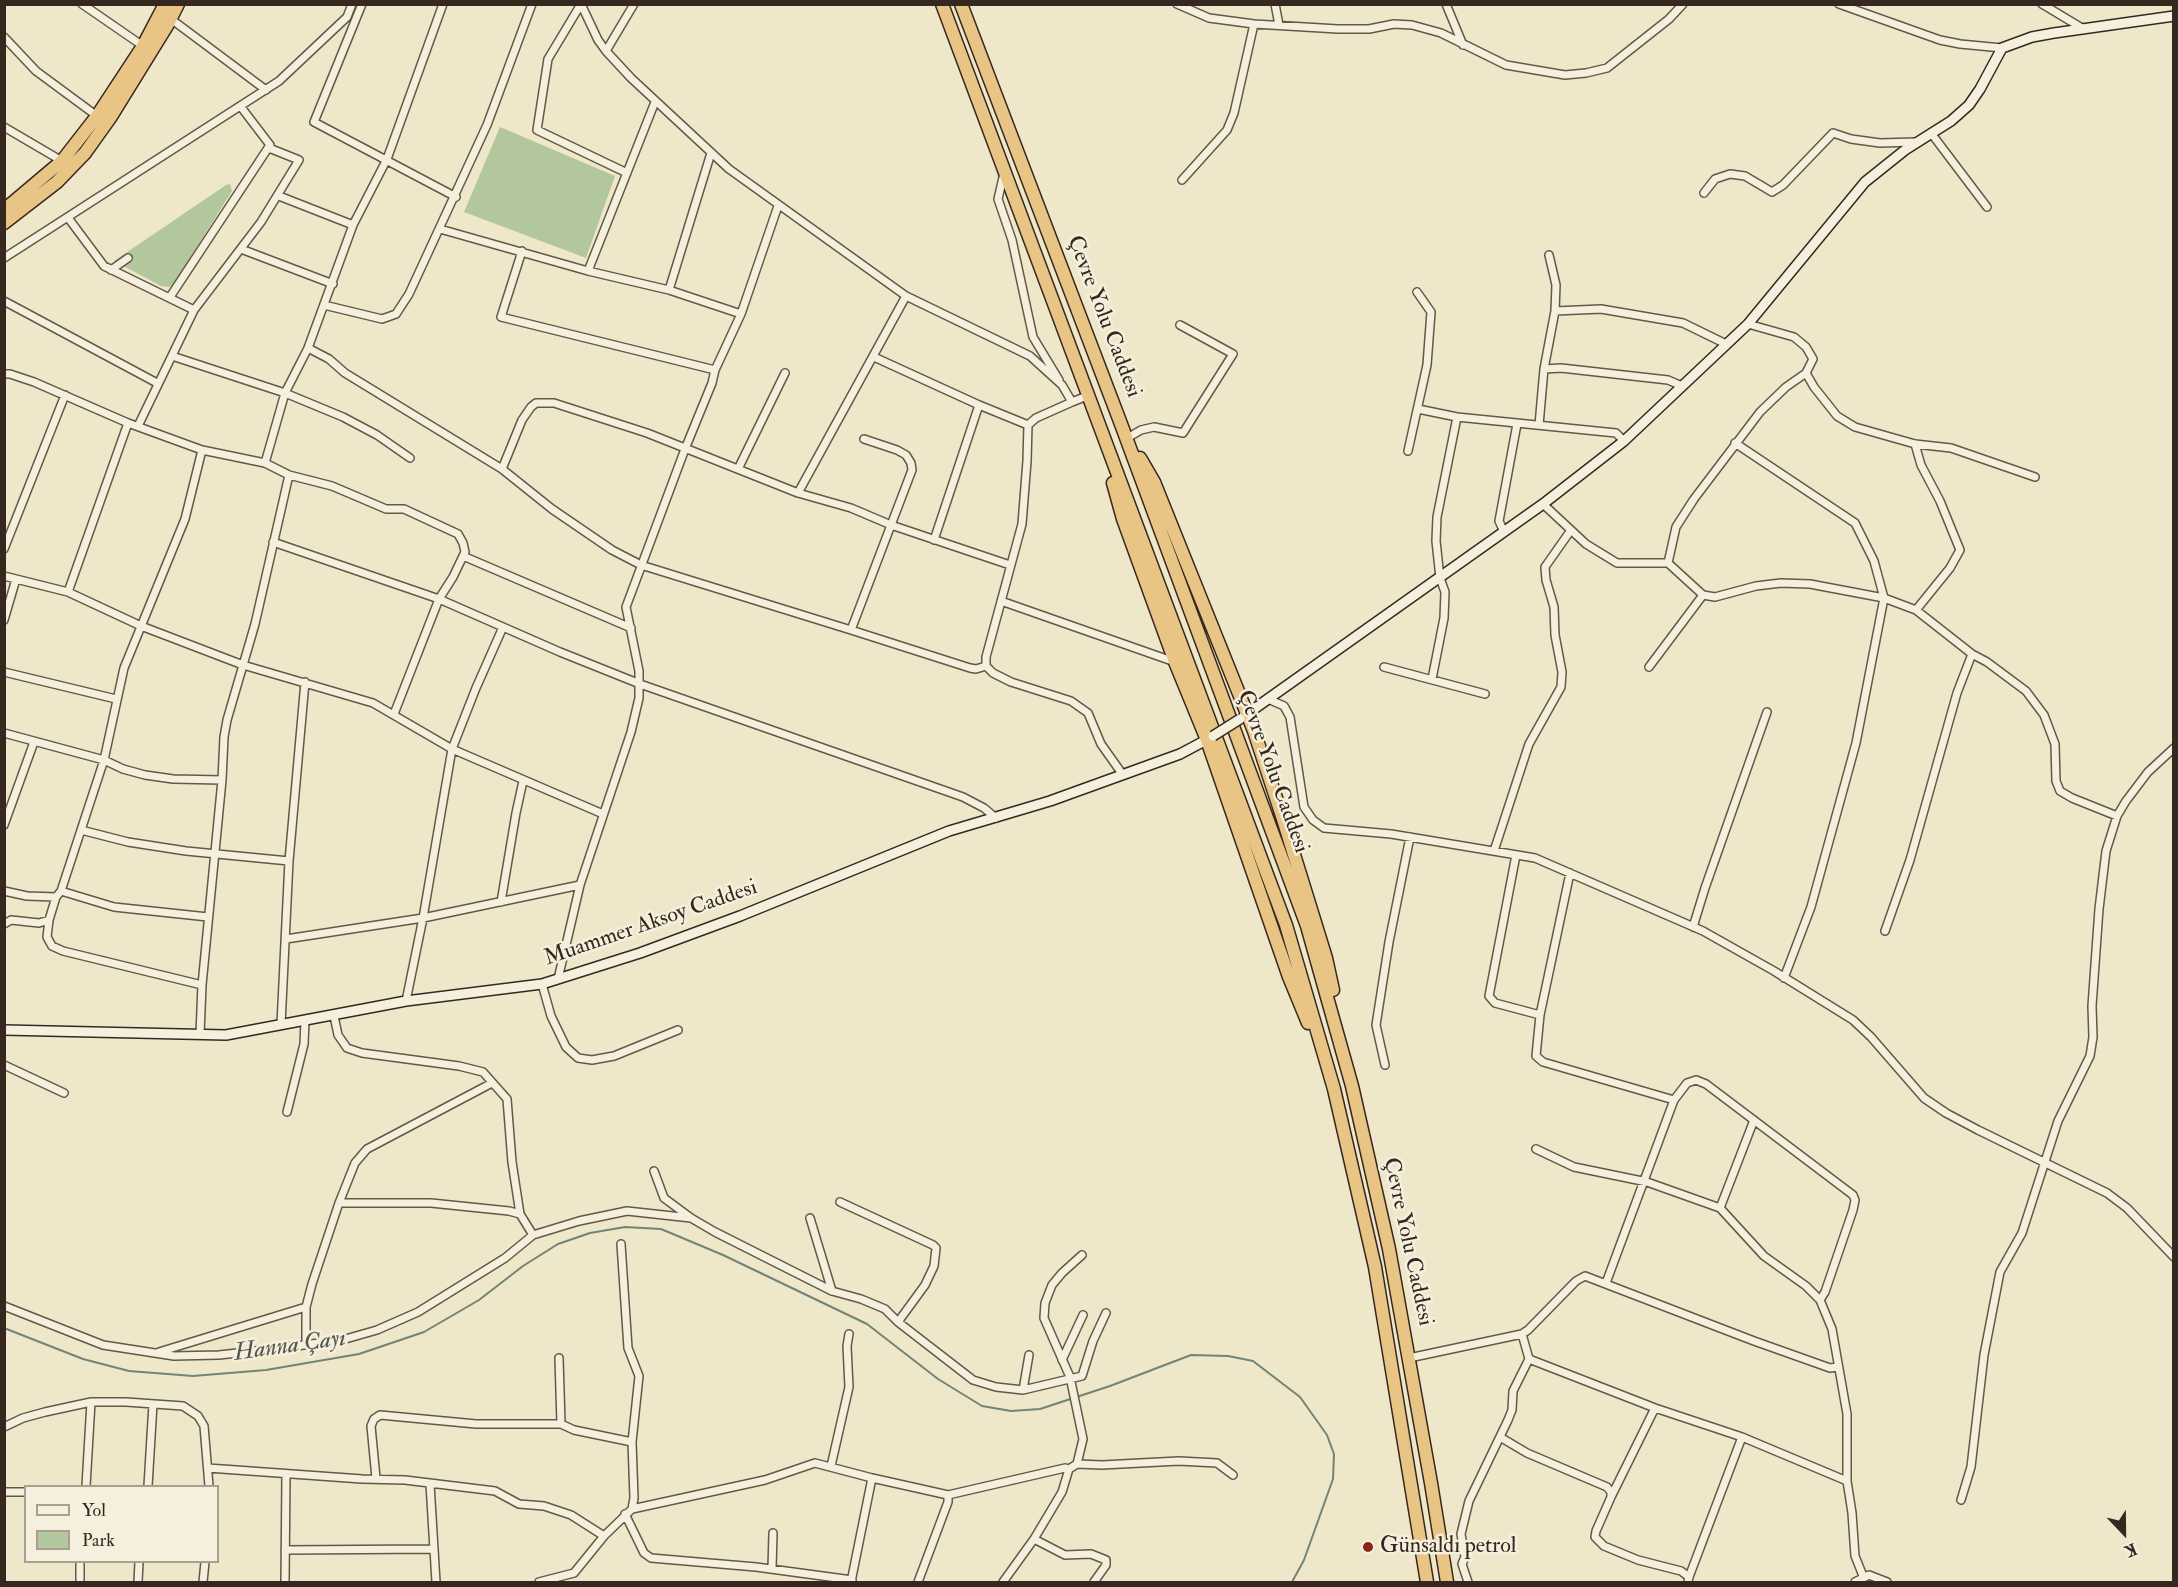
<!DOCTYPE html>
<html>
<head>
<meta charset="utf-8">
<style>
	body { margin:0 }
	#map { position:relative; width:2178px; height:1587px; overflow:hidden; background:#efe7ca; font-family:"IM FELL Double Pica",serif }
	canvas { display:block }
	.frame { position:absolute; inset:0; border:6px solid #36281e; pointer-events:none }
	.legend { position:absolute; left:24px; top:1485px; width:195px; height:78px; box-sizing:border-box; background:#f5efdd; border:2px solid #a99f91; margin:0; padding:8px 10px; list-style:none; font-size:18px; color:#36281e }
	.legend li { display:flex; align-items:center; gap:12px; height:30px }
	.legend b { width:30px; border:2px solid #a99f91 }
	.north { position:absolute; left:2094px; top:1503px; width:60px; height:60px; -webkit-text-stroke:4px #f5efdd; paint-order:stroke; rotate:158deg; font-size:16px; font-weight:700; line-height:24px; text-align:center; color:#36281e }
	.north::after { content:''; display:block; margin:auto; width:21px; height:27px; background:#36281e; clip-path:polygon(50% 0,100% 100%,50% 72%,0 100%) }
</style>
</head>
<body>
<div id="map">
<canvas width="2178" height="1587"></canvas>
<div class="frame"></div>
<ul class="legend">
<li><b style="height:8px;background:#f5efdd"></b>Yol</li>
<li><b style="height:16px;background:#b3c79c"></b>Park</li>
</ul>
<div class="north">K</div>
</div>
<script>
const ctx = document.querySelector('canvas').getContext('2d');
ctx.lineJoin = 'round';
function paint(path, color) {
  ctx.fillStyle = color;
  ctx.fill(path, 'evenodd');
}
function shape(rows) {
  const path = new Path2D();
  for (const r of rows) {
    path.moveTo(r[0], r[1]);
    for (let i = 2; i < r.length; i += 2) path.lineTo(r[i], r[i + 1]);
  }
  return path;
}
function strokePath(path, color, width, dash) {
  ctx.strokeStyle = color;
  ctx.lineWidth = width;
  ctx.lineCap = dash ? 'butt' : 'round';
  ctx.setLineDash(dash || []);
  ctx.stroke(path);
}
function write(font, color, halo, rows, align = 'center') {
  ctx.font = font + ' "IM FELL Double Pica",serif';
  ctx.lineWidth = 5;
  ctx.setLineDash([]);
  ctx.textBaseline = 'middle';
  ctx.strokeStyle = halo;
  ctx.fillStyle = color;
  for (const [text, x, y, turn = 0] of rows) {
    ctx.save();
    ctx.translate(x, y);
    ctx.rotate((+turn || 0) * Math.PI / 180);
    ctx.textAlign = isNaN(turn) ? turn : align;
    if (halo) ctx.strokeText(text, 0, 0);
    ctx.fillText(text, 0, 0);
    ctx.restore();
  }
}
paint(shape([
	[500,127,615,176,586,258,464,212],
	[230,184,232,191,173,285,169,287,161,286,114,261,226,185]
]), '#b3c79c');
strokePath(shape([
	[4,1328,83,1359,129,1371,193,1376,266,1370,359,1354,424,1332,479,1300,523,1266,558,1244,590,1233,625,1227,661,1229,723,1255,867,1324,938,1379,982,1406,1011,1411,1040,1409,1110,1386,1191,1355,1228,1356,1253,1361,1300,1397,1327,1435,1334,1454,1333,1479,1304,1560,1292,1582]
]), '#728377', 2);
const street = shape([
	[82,4,143,46],
	[362,4,314,122,456,197],
	[581,4,598,40,606,51,631,78,729,169,906,296,1030,356,1062,385,1072,402,1087,396],
	[581,4,548,59,537,130,627,173],
	[1177,4,1209,18,1254,24,1338,29,1369,29,1394,24,1412,25,1441,33,1506,65,1565,75,1586,73,1607,68,1669,19,1683,4],
	[1275,4,1279,25],
	[1446,4,1463,45],
	[1839,4,1940,40,1960,44,2002,48],
	[2042,4,2082,28],
	[171,19,266,90],
	[4,37,36,71,97,116],
	[606,51,634,4],
	[4,127,62,161],
	[1931,133,1987,207],
	[1004,173,998,199,1012,240,1033,337,1059,380],
	[1182,180,1227,130,1234,113,1254,24],
	[1704,193,1715,179,1730,174,1745,176,1772,192,1783,185,1833,133,1851,139,1880,143,1916,142],
	[279,196,353,225],
	[69,219,104,266,194,310],
	[440,229,588,271,669,290,741,314],
	[241,249,333,284],
	[522,251,501,317,715,370],
	[4,258,279,81,347,17,352,4],
	[111,270,128,258],
	[588,271,655,102],
	[669,290,711,153],
	[170,297,270,145,241,107],
	[4,301,157,383],
	[324,305,382,319,396,314,409,294,487,125,532,4],
	[1555,311,1601,309,1683,323,1726,344],
	[1748,324,1794,337,1806,347,1813,359,1806,373,1814,387,1837,416,1855,427,1915,444,1951,448,2035,477],
	[308,348,329,359,345,373,502,469],
	[172,356,285,393,343,417,377,435,410,458],
	[874,357,979,405,1028,425],
	[1544,369,1561,368,1668,380,1682,386],
	[4,374,10,374,34,382,128,423,202,450,265,463,289,475,332,486,386,509,404,509,458,534,463,543,465,552,453,577,439,599,394,714],
	[1072,402,1036,418,1028,425,1027,461,1022,524,986,657,986,666,993,673,1011,682,1071,701,1088,713,1101,744,1123,775],
	[1418,409,1457,417,1616,433,1624,441],
	[1539,425,1544,369,1555,311,1556,285,1549,255],
	[138,426,194,310,261,222,299,160,269,148],
	[1129,437,1141,430,1154,427,1183,433,1233,354,1180,325],
	[864,439,897,450,906,455,911,463,912,470,851,630,970,668,976,669,986,666],
	[1735,443,1855,523,1874,561,1884,598,1856,743,1811,907,1784,978],
	[1915,444,1921,465,1940,501,1960,550,1950,568,1916,610],
	[1408,451,1427,365,1431,312,1417,292],
	[265,463,285,393,308,348,353,225,387,159,443,4],
	[738,469,785,373],
	[798,493,906,296],
	[1543,504,1586,544,1617,563,1668,563,1703,595,1715,597,1756,586,1781,583,1810,584,1884,598,1916,610,1972,654,1987,662,2026,691,2044,715,2055,744,2056,781,2060,791,2072,798,2117,816],
	[1504,532,1499,521,1517,424],
	[934,540,979,405],
	[273,542,439,599,560,652,640,684,963,797,984,808,996,818],
	[4,549,65,395],
	[463,556,631,628],
	[1668,563,1676,527,1694,499,1760,412,1786,387,1806,373],
	[4,576,68,592,141,626,243,665,373,703,452,749,603,814],
	[68,592,128,423],
	[1001,601,1175,662],
	[4,620,16,579],
	[851,630,641,565,612,550,552,509,502,469,522,420,531,407,536,403,554,403,647,433,798,493,851,508,891,525,1010,565],
	[1384,667,1485,694],
	[1649,667,1703,595],
	[4,672,116,699],
	[1432,679,1444,618,1445,592,1440,578,1436,541,1437,517,1457,417],
	[1268,699,1284,706,1290,717,1304,807,1313,820,1324,828,1391,834,1535,858,1703,931,1774,971,1853,1020,1871,1037,1924,1098,1946,1113,1978,1130,2107,1193,2127,1208,2174,1257],
	[4,733,104,760,123,769,145,775,173,779,222,780],
	[4,825,34,742],
	[81,830,128,842,186,851,289,861],
	[1494,851,1529,744,1561,687,1562,672,1555,635,1554,607,1546,580,1545,567,1571,530],
	[1516,855,1489,996,1495,1003,1540,1015],
	[1570,873,1540,1015,1536,1056,1543,1062,1674,1100],
	[4,891,27,896,56,897],
	[61,891,114,907,208,917],
	[501,902,516,813,523,781],
	[49,920,47,937,52,946,63,951,202,985],
	[4,924,11,920,39,923,49,920,56,897,61,891,104,760,124,668,185,519,202,450],
	[1693,927,1705,888,1767,712],
	[1885,931,1910,860,1957,693,1972,654],
	[286,939,423,918,580,885],
	[558,979,580,885,631,732,639,698,639,671,626,607,685,449,712,383,715,370,741,314,778,206],
	[542,984,551,1016,566,1047,578,1058,592,1060,614,1056,678,1030],
	[406,1001,423,918,452,749,476,688,503,627],
	[334,1016,338,1035,347,1048,362,1053,459,1066,483,1072,507,1099,512,1162,520,1214,533,1235,579,1221,627,1211,691,1218],
	[281,1024,289,861,305,682],
	[200,1034,202,985,222,780,224,737,227,720,255,624,289,475],
	[4,1065,64,1093],
	[1385,1065,1376,1025,1389,942,1410,837],
	[287,1112,304,1044,305,1020],
	[1536,1149,1574,1167,1647,1182,1720,1208,1764,1256,1806,1286,1820,1300,1832,1329,1847,1414,1847,1481,1852,1513,1855,1556,1863,1576],
	[654,1171,664,1198,691,1218,715,1232,832,1291],
	[840,1202,933,1245,936,1248,934,1266,925,1285,898,1322],
	[339,1203,431,1203,509,1211,520,1214],
	[1720,1208,1754,1120],
	[810,1218,832,1291,861,1299,885,1309,898,1322,973,1380,996,1387,1023,1390,1082,1376,1093,1341,1106,1313],
	[621,1244,628,1348,639,1376,632,1442,634,1498,632,1509],
	[1606,1283,1674,1100,1687,1083,1696,1080,1706,1084,1853,1195,1855,1200,1853,1210,1825,1292,1820,1300],
	[4,1306,103,1345,174,1356,219,1355,265,1350,342,1340,377,1330,418,1312,505,1258,533,1235],
	[306,1344,306,1307,312,1284,339,1203,355,1163,367,1149,492,1083],
	[159,1352,306,1307],
	[559,1358,561,1424],
	[1409,1358,1522,1334,1528,1330,1576,1281,1585,1276,1754,1341,1830,1368,1838,1367],
	[1529,1359,1655,1408,1742,1437,1847,1481],
	[1062,1360,1083,1315],
	[1023,1390,1029,1355],
	[4,1427,23,1418,45,1412,91,1402,126,1402,183,1406,198,1416,204,1426,209,1486],
	[1500,1437,1527,1453,1607,1487,1611,1492,1611,1497,1596,1531,1595,1537,1604,1546,1638,1560,1681,1571,1689,1577,1688,1582],
	[1077,1464,1083,1439,1070,1377,1044,1318,1045,1303,1052,1285,1062,1273,1082,1255],
	[831,1466,849,1387,847,1346,849,1334],
	[208,1468,362,1479,405,1480,495,1491,519,1504,544,1506,571,1515,604,1536],
	[1069,1469,1077,1464,1102,1465,1179,1461,1217,1463,1233,1475],
	[376,1478,371,1426,374,1419,380,1415,476,1424,561,1424,574,1430,632,1442],
	[430,1484,436,1582],
	[86,1486,91,1402],
	[148,1486,153,1404],
	[4,1492,26,1492],
	[1611,1497,1655,1408],
	[1961,1500,1971,1467,1984,1355,2000,1272,2022,1233,2058,1121,2090,1056,2093,1037,2092,1006,2099,909,2106,851,2117,816,2126,801,2148,772,2174,748],
	[625,1514,644,1553,651,1558,756,1567,852,1580],
	[1034,1539,1065,1555,1091,1554,1106,1560,1106,1565,1094,1582],
	[285,1550,434,1549],
	[80,1562,80,1582],
	[772,1569,773,1533],
	[1689,1577,1742,1437],
	[138,1582,139,1562],
	[203,1582,205,1562],
	[285,1582,286,1474],
	[539,1582,574,1573,604,1536,632,1509,765,1480,815,1463,872,1478,948,1495,1065,1468,1069,1469,1062,1492,1034,1539,1003,1582],
	[851,1582,872,1478],
	[918,1582,948,1502,948,1495],
	[1468,1582,1462,1564,1465,1557,1461,1534,1469,1501,1508,1420,1512,1410,1513,1391,1529,1359,1522,1334],
	[1855,1582,1869,1575,1887,1582]
]);
const secondary = shape([
	[1244,716,1543,504,1624,441,1748,324,1865,182,1905,150,1951,121,1969,105,1980,89,2002,48,2032,37,2054,33,2174,16],
	[4,1030,226,1035,406,1001,542,984,640,953,740,916,949,831,1050,801,1180,754,1210,738]
]);
const highway = shape([
	[942,4,1286,925,1334,1089,1375,1267,1427,1582],
	[961,4,1121,424,1307,926,1352,1086,1389,1249,1431,1483,1447,1582],
	[4,210,62,161,97,116,143,46,165,4],
	[4,223,57,182,85,153,110,118,168,24,178,4],
	[1140,458,1154,482,1254,731,1283,819,1326,958,1333,990],
	[1113,483,1123,519,1175,662,1207,740,1289,977,1308,1023]
]);
strokePath(street, '#645849', 10);
strokePath(secondary, '#36281e', 12);
strokePath(highway, '#36281e', 15);
strokePath(street, '#f5efdd', 7);
strokePath(secondary, '#f5efdd', 9);
strokePath(highway, '#e8c485', 12);
const secondaryBridge = shape([
	[1213,736,1240,719]
]);
strokePath(secondaryBridge, '#36281e', 12, []);
strokePath(secondaryBridge, '#f5efdd', 9);
for (const [x, y, r, color] of [
	[1368,1547,6,"#8f2418"]
]) {
  const dot = new Path2D();
  dot.arc(x, y, r, 0, 2 * Math.PI);
  ctx.fillStyle = color;
  ctx.fill(dot);
  strokePath(dot, '#f5efdd', 2);
}
write('22px', '#36281e', '#f5efdd', [
	["Çevre Yolu Caddesi",1103,317,69],
	["Çevre Yolu Caddesi",1272,772,70],
	["Muammer Aksoy Caddesi",651,924,-19],
	["Çevre Yolu Caddesi",1407,1242,78]
]);
write('22px', '#36281e', '#f5efdd', [
	["Günsaldı petrol",1380,1547]
], 'left');
write('italic 24px', '#54564b', '#f5efdd', [
	["Hanna Çayı",290,1347,-8]
]);
</script>
</body>
</html>
